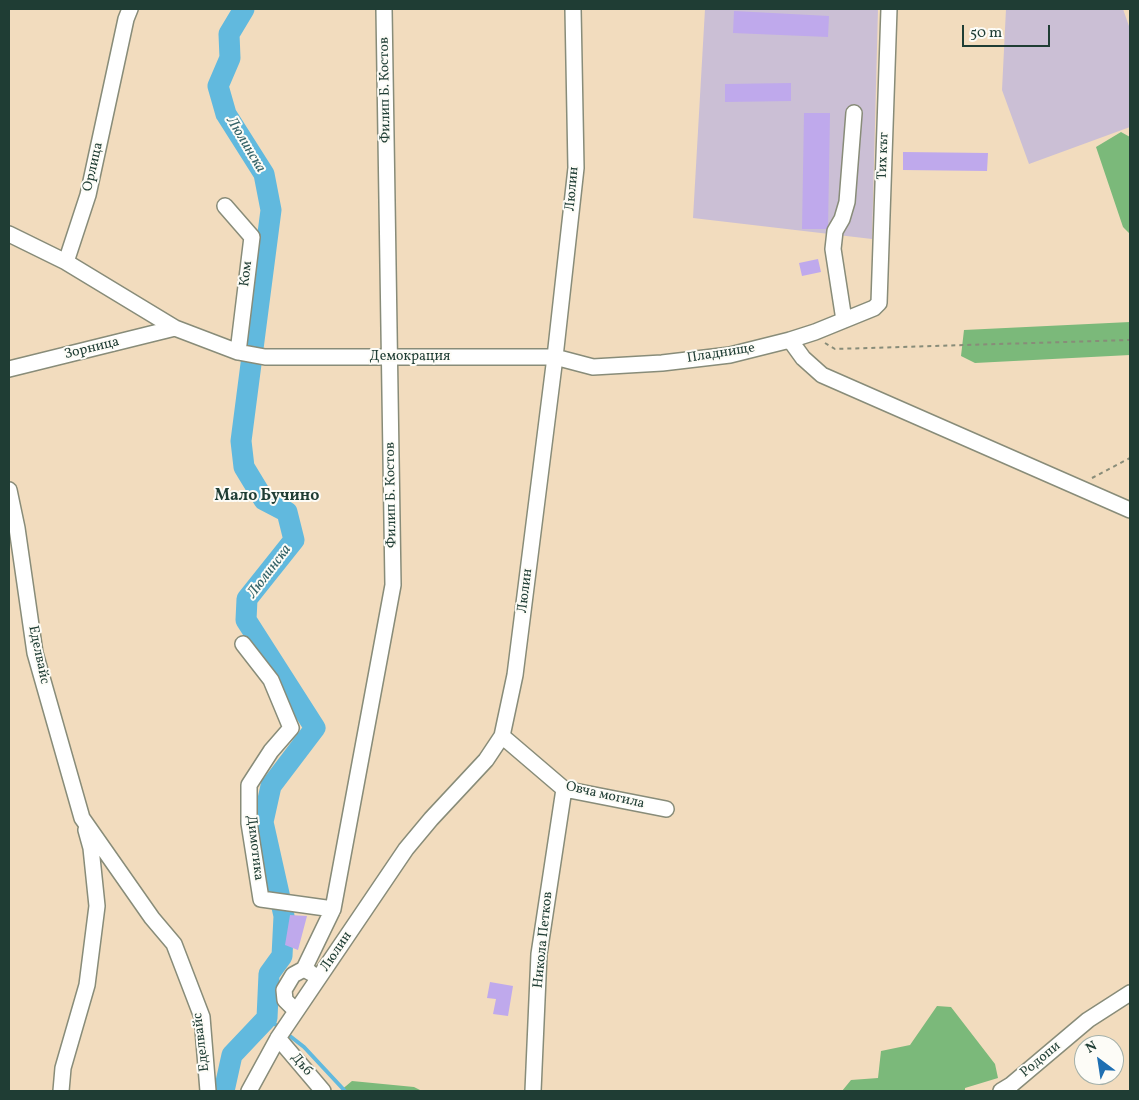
<!DOCTYPE html>
<html>
<head>
<meta charset="utf-8">
<style>
	body { margin:0 }
	#map { position:relative; width:1139px; height:1100px; overflow:hidden; background:#f2dcbe; font-family:Vollkorn,serif }
	canvas { display:block }
	.frame { position:absolute; inset:0; border:10px solid #1f3d34; pointer-events:none }
	.north { position:absolute; left:1074px; top:1035px; width:50px; height:50px; box-sizing:border-box; background:#fdfcf7; border:1px solid #a4b0a9; border-radius:50%; rotate:329deg; font-size:14px; font-weight:700; line-height:20px; text-align:center; color:#1f3d34 }
	.north::after { content:''; display:block; margin:auto; width:18px; height:22px; background:#1f6fb2; clip-path:polygon(50% 0,100% 100%,50% 72%,0 100%) }
	.scale { position:absolute; left:962px; top:25px; width:88px; height:22px; box-sizing:border-box; border:2px solid #1f3d34; border-top:0; padding-left:6px; font-size:15px; line-height:18px; white-space:nowrap; color:#1f3d34; -webkit-text-stroke:4px #fdfcf7; paint-order:stroke }
</style>
</head>
<body>
<div id="map">
<canvas width="1139" height="1100"></canvas>
<div class="frame"></div>
<div class="north">N</div>
<div class="scale">50 m</div>
</div>
<script>
const ctx = document.querySelector('canvas').getContext('2d');
ctx.lineJoin = 'round';
function paint(path, color) {
  ctx.fillStyle = color;
  ctx.fill(path, 'evenodd');
}
function shape(rows) {
  const path = new Path2D();
  for (const r of rows) {
    path.moveTo(r[0], r[1]);
    for (let i = 2; i < r.length; i += 2) path.lineTo(r[i], r[i + 1]);
  }
  return path;
}
function strokePath(path, color, width, dash) {
  ctx.strokeStyle = color;
  ctx.lineWidth = width;
  ctx.lineCap = dash ? 'butt' : 'round';
  ctx.setLineDash(dash || []);
  ctx.stroke(path);
}
function write(font, color, halo, rows, align = 'center') {
  ctx.font = font + ' Vollkorn,serif';
  ctx.lineWidth = 4;
  ctx.setLineDash([]);
  ctx.textBaseline = 'middle';
  ctx.strokeStyle = halo;
  ctx.fillStyle = color;
  for (const [text, x, y, turn = 0] of rows) {
    ctx.save();
    ctx.translate(x, y);
    ctx.rotate((+turn || 0) * Math.PI / 180);
    ctx.textAlign = isNaN(turn) ? turn : align;
    if (halo) ctx.strokeText(text, 0, 0);
    ctx.fillText(text, 0, 0);
    ctx.restore();
  }
}
paint(shape([
	[705,9,878,9,872,239,693,218],
	[1006,9,1123,9,1130,29,1130,127,1029,164,1002,90]
]), '#cbbfd5');
paint(shape([
	[1121,132,1130,137,1130,234,1123,227,1096,147],
	[1130,322,1130,355,975,363,961,356,964,330],
	[937,1006,951,1007,995,1064,998,1078,965,1088,965,1091,842,1091,851,1080,878,1078,881,1051,910,1045],
	[352,1081,414,1087,422,1091,340,1091]
]), '#7bb97a');
strokePath(shape([
	[267,1018,281,1029],
	[286,1033,304,1047,345,1091]
]), '#61b9de', 4);
strokePath(shape([
	[224,1091,232,1055,267,1018,269,974,282,956,284,916,263,822,271,786,315,728,246,620,247,599,294,540,287,512,264,500,244,467,241,441,271,210,264,174,226,114,218,86,230,58,229,34,244,9]
]), '#61b9de', 21);
paint(shape([
	[734,11,829,16,828,37,733,33],
	[791,83,791,101,725,102,725,84],
	[804,113,830,113,828,229,802,229],
	[903,152,988,153,987,171,903,170],
	[818,259,821,272,802,276,799,263],
	[290,915,307,916,298,950,285,945],
	[490,982,513,986,508,1016,493,1014,496,999,487,998]
]), '#bfa9ec');
const minor = shape([
	[225,206,252,237,238,352],
	[9,234,66,262,88,195,126,19,130,9],
	[66,262,175,328,238,352,265,357,555,357,593,367,662,363,730,355,790,340,815,332,874,308,879,303,889,9],
	[844,320,833,249,835,231,842,219,847,202,854,113],
	[790,340,803,358,822,375,1130,510],
	[9,369,175,328],
	[9,490,17,528,35,653,82,818,152,918,174,944,202,1017,208,1091],
	[243,644,271,680,291,728,271,751,249,785,249,823,261,899,333,909],
	[502,736,564,789,666,809],
	[304,969,333,909,393,585,384,9],
	[296,1011,285,1000,284,990,293,975,304,969,311,973],
	[278,1038,323,1091],
	[61,1091,63,1068,87,985,97,906,91,848,86,830],
	[249,1091,278,1038,406,849,431,819,486,760,502,736,515,675,555,357,576,168,573,9],
	[533,1091,539,954,564,789],
	[1001,1091,1011,1085,1088,1020,1130,993]
]);
strokePath(minor, '#888c79', 18);
strokePath(shape([
	[825,343,835,349,1130,340],
	[1092,478,1130,458]
]), '#888c79', 2, [4, 4]);
strokePath(minor, '#fff', 15);
write('14px', '#1f3d34', '#fdfcf7', [
	["Филип Б. Костов",386,90,-91],
	["Тих кът",884,156,-88],
	["Орлица",94,167,-77],
	["Люлин",573,189,-85],
	["Ком",247,274,-83],
	["Зорница",92,349,-14],
	["Пладнище",721,354,-9],
	["Демокрация",410,357],
	["Филип Б. Костов",392,495,-91],
	["Люлин",526,591,-83],
	["Еделвайс",38,655,78],
	["Овча могила",605,796,13],
	["Димотика",254,848,83],
	["Никола Петков",544,940,-84],
	["Люлин",337,952,-56],
	["Еделвайс",202,1042,-97],
	["Родопи",1041,1060,-40],
	["Дъб",301,1065,50]
]);
write('italic 15px', '#336267', '#fdfcf7', [
	["Люлинска",245,145,59],
	["Люлинска",270,572,-53]
]);
write('bold 16px', '#1f3d34', '#fdfcf7', [
	["Мало Бучино",267,497]
]);
</script>
</body>
</html>
